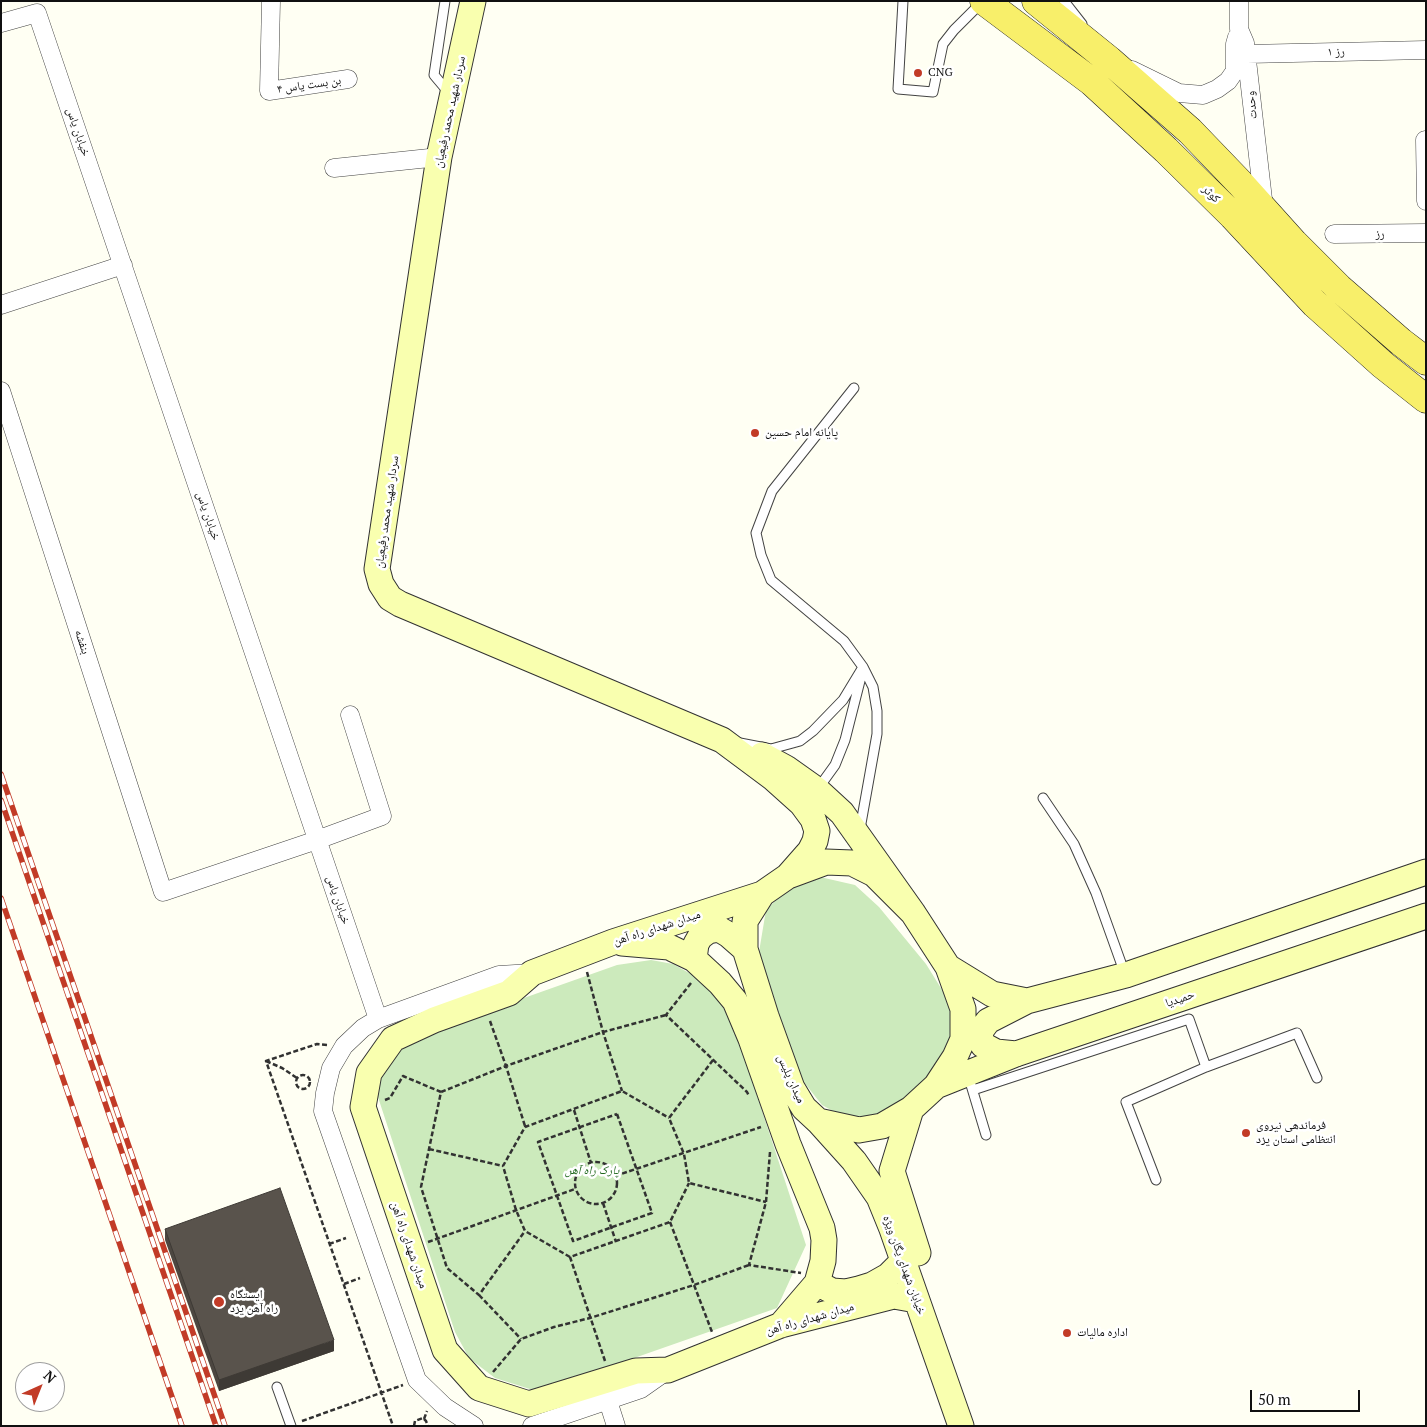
<!DOCTYPE html>
<html>
<head>
<meta charset="utf-8">
<style>
	body { margin:0 }
	#map { position:relative; width:1427px; height:1427px; overflow:hidden; background:#fffff3; font-family:"PT Serif",serif }
	canvas { display:block }
	.frame { position:absolute; inset:0; border:2px solid #101010; pointer-events:none }
	.north { position:absolute; left:15px; top:1362px; width:50px; height:50px; box-sizing:border-box; background:#fff; border:1px solid #9f9f9f; border-radius:50%; rotate:44deg; font-size:14px; font-weight:700; line-height:20px; text-align:center; color:#101010 }
	.north::after { content:''; display:block; margin:auto; width:18px; height:22px; background:#c23b27; clip-path:polygon(50% 0,100% 100%,50% 72%,0 100%) }
	.scale { position:absolute; left:1250px; top:1390px; width:110px; height:22px; box-sizing:border-box; border:2px solid #101010; border-top:0; padding-left:6px; font-size:15px; line-height:18px; white-space:nowrap; color:#101010; -webkit-text-stroke:4px #fff; paint-order:stroke }
</style>
</head>
<body>
<div id="map">
<canvas width="1427" height="1427"></canvas>
<div class="frame"></div>
<div class="north">N</div>
<div class="scale">50 m</div>
</div>
<script>
const ctx = document.querySelector('canvas').getContext('2d');
ctx.lineJoin = 'round';
function paint(path, color) {
  ctx.fillStyle = color;
  ctx.fill(path, 'evenodd');
}
function shape(rows) {
  const path = new Path2D();
  for (const r of rows) {
    if (r.length === 3) {
      path.moveTo(r[0] + r[2], r[1]);
      path.arc(r[0], r[1], r[2], 0, 2 * Math.PI);
      continue;
    }
    path.moveTo(r[0], r[1]);
    for (let i = 2; i < r.length; i += 2) path.lineTo(r[i], r[i + 1]);
  }
  return path;
}
function strokePath(path, color, width, dash) {
  ctx.strokeStyle = color;
  ctx.lineWidth = width;
  ctx.lineCap = dash ? 'butt' : 'round';
  ctx.setLineDash(dash || []);
  ctx.stroke(path);
}
function write(font, color, halo, rows, align = 'center') {
  ctx.font = font + ' "PT Serif","Noto Naskh Arabic",serif';
  ctx.lineWidth = 5;
  ctx.setLineDash([]);
  ctx.textBaseline = 'middle';
  ctx.strokeStyle = halo;
  ctx.fillStyle = color;
  for (const [text, x, y, turn = 0] of rows) {
    ctx.save();
    ctx.translate(x, y);
    ctx.rotate((+turn || 0) * Math.PI / 180);
    ctx.textAlign = isNaN(turn) ? turn : align;
    if (halo) ctx.strokeText(text, 0, 0);
    ctx.fillText(text, 0, 0);
    ctx.restore();
  }
}
paint(shape([
	[820,877,855,885,879,907,926,964,944,993,954,1022,946,1053,921,1087,883,1117,851,1121,822,1105,803,1081,772,1004,759,952,766,910,788,888],
	[651,960,673,964,716,988,731,1016,806,1245,777,1308,560,1384,533,1390,495,1378,469,1358,455,1332,376,1091,384,1067,402,1044,428,1032,617,965]
]), '#cceabc');
const lane = shape([
	[445,1,434,75,450,94],
	[903,1,898,89,933,92,943,44,954,30,982,2],
	[1064,1,1082,24],
	[854,388,772,491,756,533,761,555,771,580,844,641,863,667,873,687,877,711,877,734,860,829],
	[740,743,771,749,800,741,813,731,843,700,863,667],
	[817,790,835,765,845,740,861,677],
	[1043,798,1074,844,1096,893,1125,974],
	[971,1085,986,1135],
	[973,1090,1189,1019,1206,1067],
	[1156,1180,1126,1102,1206,1067,1297,1033,1317,1078],
	[277,1387,291,1426]
]);
const street = shape([
	[271,1,269,91,348,79],
	[1239,1,1239,29,1245,43,1264,208],
	[1,23,37,13,378,1019],
	[1247,54,1426,50],
	[1132,70,1179,93,1203,95,1217,89,1228,81,1235,71,1235,44,1237,37],
	[1425,140,1426,201],
	[334,168,439,157],
	[1334,234,1426,233],
	[1,305,123,265],
	[1,391,163,892,317,840,382,816,350,715],
	[608,1401,616,1426],
	[474,1426,445,1407,417,1380,323,1111,325,1093,331,1068,344,1046,363,1028,378,1019,499,975,532,973],
	[532,1426,641,1389,668,1370]
]);
const secondary = shape([
	[473,1,439,157,377,569,381,584,390,598,400,604,722,740,773,778,802,804,813,819,817,831,815,841,810,851,788,876],
	[762,755,786,768,817,790,842,813,913,913,948,967,963,1009,963,1039,955,1057,936,1086,911,1109,882,1126,859,1130,818,1121,804,1108,792,1088,766,1016,745,949,745,921,762,894,788,876,826,862,852,863,874,874,913,913],
	[762,894,613,942,532,973,509,993,434,1020,393,1039,369,1073,363,1107,445,1350,479,1388,529,1404,636,1371,668,1370,781,1325,894,1296,916,1300],
	[622,943,669,947,694,959],
	[745,949,729,935,719,929,708,931,700,937,696,944,694,959,720,983,735,1001,751,1039,788,1144,822,1228,824,1240,823,1261,817,1283,781,1325],
	[948,967,992,994,1027,1001,1126,975,1426,872],
	[1016,1054,996,1052,983,1045,979,1033,988,1021,1027,1001],
	[936,1086,1016,1054,1426,916],
	[911,1109,892,1171,918,1253],
	[818,1121,854,1161,879,1197,892,1229,961,1426],
	[817,1283,832,1291,846,1292,859,1289,872,1285,888,1276,903,1261]
]);
const primary = shape([
	[984,1,1092,82,1166,150,1233,216,1315,304,1383,365,1426,399],
	[1036,1,1109,60,1190,131,1240,183,1294,243,1339,288,1401,342,1426,361]
]);
strokePath(lane, '#434343', 11);
strokePath(street, '#434343', 19);
strokePath(secondary, '#323232', 27);
strokePath(primary, '#212121', 29);
strokePath(shape([
	[587,972,603,1032,622,1091],
	[691,983,666,1015,747,1092,749,1096],
	[490,1021,506,1066,603,1032,666,1015],
	[327,1045,317,1044,266,1061,393,1426],
	[713,1060,669,1118,684,1154,689,1183,766,1202],
	[266,1061,282,1068,297,1078],
	[303,1082,7],
	[441,1092,506,1066,525,1126],
	[385,1100,390,1098,403,1076,441,1092,421,1187,447,1268,479,1295,525,1231],
	[574,1110,591,1163],
	[617,1114,652,1213,573,1241,538,1142,617,1114],
	[429,1149,503,1166],
	[770,1152,766,1202,749,1265,801,1273],
	[596,1183,21],
	[615,1176,761,1127],
	[603,1203,616,1242],
	[670,1222,712,1332],
	[428,1242,575,1189],
	[329,1244,346,1238],
	[570,1257,525,1231,516,1210,503,1166,525,1127,622,1091,669,1118],
	[344,1284,360,1278],
	[479,1295,521,1339],
	[605,1361,570,1257,670,1222,689,1183],
	[493,1372,521,1339,554,1327,590,1318,694,1285,749,1265],
	[424,1419,427,1411],
	[302,1421,403,1385],
	[414,1426,415,1421,423,1418,426,1421,428,1426]
]), '#323232', 2.5, [5, 2.5]);
strokePath(lane, '#fff', 9);
strokePath(street, '#fff', 18);
strokePath(secondary, '#f9ffaf', 25);
strokePath(primary, '#f8ef6a', 28);
const rail = shape([
	[1,774,225,1426],
	[1,800,216,1426],
	[1,898,182,1426]
]);
strokePath(rail, '#c23b27', 5.5);
strokePath(rail, '#fff', 4, [11]);
paint(shape([
	[165,1229,334,1351,219,1391,165,1240]
]), '#4d4741');
paint(shape([
	[334,1340,334,1351,219,1391,219,1380]
]), '#3e3a35');
const building = shape([
	[280,1188,334,1340,219,1380,165,1229,280,1188]
]);
paint(building, '#59534c');
strokePath(building, '#3e3a35', 1);
for (const [x, y, r, color] of [
	[918,73,5,"#c23b27"],
	[755,433,5,"#c23b27"],
	[1246,1133,5,"#c23b27"],
	[219,1302,6,"#c23b27"],
	[1067,1333,5,"#c23b27"]
]) {
  const dot = new Path2D();
  dot.arc(x, y, r, 0, 2 * Math.PI);
  ctx.fillStyle = color;
  ctx.fill(dot);
  strokePath(dot, '#fff', 2);
}
write('12px', '#101010', '#fff', [
	["رز ۱",1336,52,-1],
	["بن بست یاس ۴",309,85,-8],
	["وحدت",1252,105,-96],
	["سردار شهید محمد رفیعیان",450,112,-78],
	["خیابان یاس",78,132,71],
	["کوثر",1211,194,45],
	["رز",1380,234,-1],
	["سردار شهید محمد رفیعیان",387,512,-82],
	["خیابان یاس",208,516,71],
	["بنفشه",82,642,72],
	["خیابان یاس",338,900,71],
	["میدان شهدای راه آهن",657,928,-18],
	["حمیدیا",1180,999,-19],
	["میدان پلیس",791,1079,66],
	["میدان شهدای راه آهن",409,1245,71],
	["خیابان شهدای یگان ویژه",904,1265,70],
	["میدان شهدای راه آهن",810,1319,-16]
]);
write('12px', '#101010', '#fff', [
	["CNG",928,73],
	["پایانه امام حسین",765,433],
	["فرماندهی نیروی",1256,1126],
	["انتظامی استان یزد",1256,1140],
	["ایستگاه",230,1295],
	["راه آهن یزد",230,1309],
	["اداره مالیات",1077,1333]
], 'left');
write('italic 12px', '#21691f', '#fff', [
	["پارک راه آهن",592,1171]
]);
</script>
</body>
</html>
